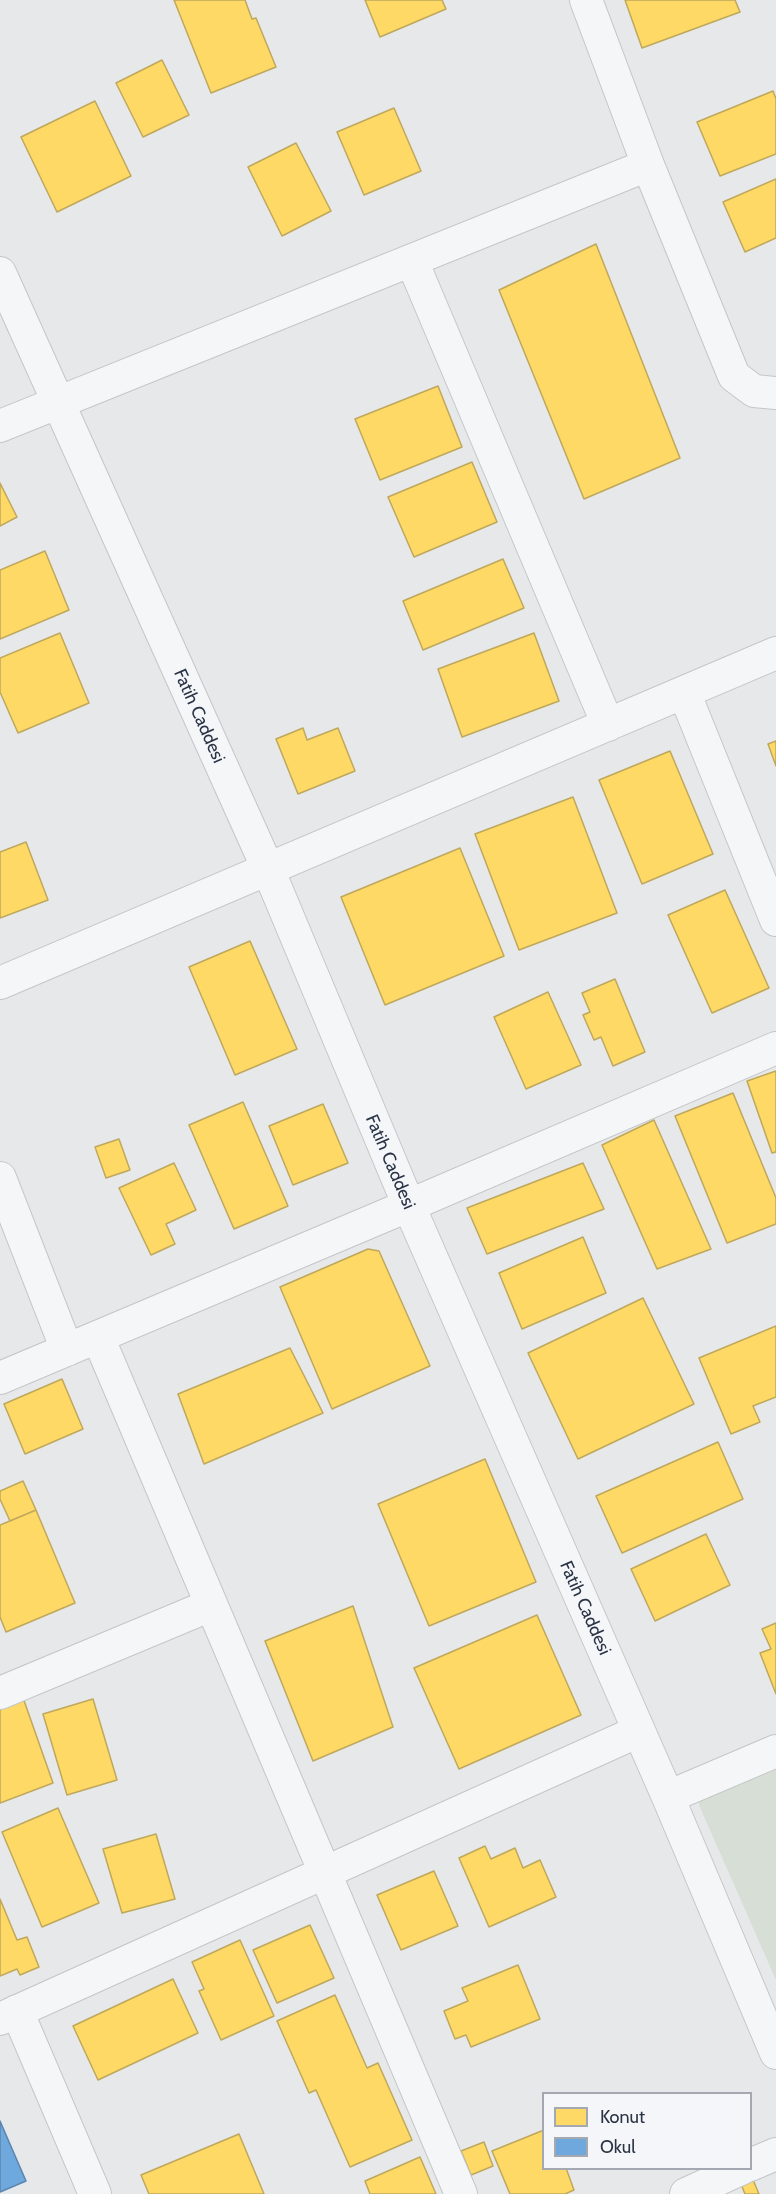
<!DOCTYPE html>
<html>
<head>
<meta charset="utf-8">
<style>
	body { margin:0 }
	#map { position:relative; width:776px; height:2194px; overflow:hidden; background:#e6e8ea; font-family:Cabin,sans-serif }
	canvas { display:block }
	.legend { position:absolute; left:542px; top:2092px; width:210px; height:78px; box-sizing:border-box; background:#f4f6f9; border:2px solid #a4a8b1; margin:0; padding:8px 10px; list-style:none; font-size:18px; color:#2b3445 }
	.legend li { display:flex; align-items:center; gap:12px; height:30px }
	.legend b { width:30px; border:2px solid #a4a8b1 }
</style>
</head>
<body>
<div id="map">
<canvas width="776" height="2194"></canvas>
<ul class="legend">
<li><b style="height:16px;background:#ffd966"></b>Konut</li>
<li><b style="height:16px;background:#6fa8dc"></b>Okul</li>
</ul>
</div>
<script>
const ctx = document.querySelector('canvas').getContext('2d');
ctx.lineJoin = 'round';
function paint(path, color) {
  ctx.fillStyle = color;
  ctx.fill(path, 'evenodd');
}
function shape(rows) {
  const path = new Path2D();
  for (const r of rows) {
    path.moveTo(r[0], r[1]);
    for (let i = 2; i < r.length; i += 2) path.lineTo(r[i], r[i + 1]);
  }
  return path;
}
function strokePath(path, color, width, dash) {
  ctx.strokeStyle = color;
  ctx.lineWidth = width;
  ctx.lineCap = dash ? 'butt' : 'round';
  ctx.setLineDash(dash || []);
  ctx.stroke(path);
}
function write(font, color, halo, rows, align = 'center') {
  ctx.font = font + ' Cabin,sans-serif';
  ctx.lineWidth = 6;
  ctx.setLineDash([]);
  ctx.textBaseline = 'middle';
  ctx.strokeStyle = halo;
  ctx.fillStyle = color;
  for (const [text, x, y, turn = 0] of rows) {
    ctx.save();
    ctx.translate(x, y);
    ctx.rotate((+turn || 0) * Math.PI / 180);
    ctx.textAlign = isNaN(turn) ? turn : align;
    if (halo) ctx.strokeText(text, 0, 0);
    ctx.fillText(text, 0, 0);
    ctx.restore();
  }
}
paint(shape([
	[776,1756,776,1980,699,1805,700,1793]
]), '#d6ded6');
const homes = shape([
	[174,0,245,0,252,19,256,18,276,67,211,93,174,0],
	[365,0,442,0,446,9,380,37,365,0],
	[625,0,735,0,740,12,642,48,625,0],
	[162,60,189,115,143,137,116,83,162,60],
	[773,91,776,99,776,154,720,176,697,122,773,91],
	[95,101,131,176,57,212,21,137,95,101],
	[394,108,421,171,364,195,337,132,394,108],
	[296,143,331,211,282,236,248,167,296,143],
	[776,179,776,238,745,252,723,202,776,179],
	[596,244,680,458,584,499,499,290,596,244],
	[438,386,462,447,380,480,355,419,438,386],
	[472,462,497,522,414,557,388,497,472,462],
	[0,483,17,517,0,526,0,483],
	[45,551,69,610,0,639,0,570,45,551],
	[503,559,524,608,423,650,403,601,503,559],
	[60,633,89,703,18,733,0,692,0,658,60,633],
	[534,633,559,701,462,737,438,669,534,633],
	[303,728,307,740,338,728,355,771,298,794,276,739,303,728],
	[776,741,776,766,768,744,776,741],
	[670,751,713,854,642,884,599,780,670,751],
	[573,797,617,913,519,950,475,834,573,797],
	[26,842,48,900,0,918,0,852,26,842],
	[460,848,504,956,385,1005,341,897,460,848],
	[725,890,769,988,712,1013,668,915,725,890],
	[250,941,297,1049,235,1075,189,967,250,941],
	[615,979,645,1052,613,1066,601,1037,594,1040,583,1015,590,1012,582,993,615,979],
	[548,992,581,1065,526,1089,494,1017,548,992],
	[776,1071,776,1152,772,1153,747,1081,776,1071],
	[733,1093,776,1198,776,1224,727,1243,675,1116,733,1093],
	[243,1102,288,1206,234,1229,189,1125,243,1102],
	[323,1104,348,1163,293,1185,269,1126,323,1104],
	[654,1120,711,1249,657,1269,602,1145,654,1120],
	[119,1139,130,1170,106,1178,95,1147,119,1139],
	[174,1163,196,1210,166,1224,175,1244,151,1255,119,1188,174,1163],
	[583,1163,604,1209,487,1254,467,1208,583,1163],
	[583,1237,606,1293,522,1329,499,1273,583,1237],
	[368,1249,379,1251,430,1366,332,1409,280,1287,368,1249],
	[643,1298,694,1404,578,1459,528,1353,643,1298],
	[776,1326,776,1397,753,1406,760,1422,731,1434,699,1358,776,1326],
	[290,1348,323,1413,204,1464,178,1394,290,1348],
	[62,1379,83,1429,25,1454,4,1404,62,1379],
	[718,1442,743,1499,622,1553,596,1496,718,1442],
	[485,1459,536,1582,429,1626,378,1504,485,1459],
	[23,1481,36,1510,10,1521,0,1499,0,1491,23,1481],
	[36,1510,75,1603,6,1632,0,1617,0,1525,36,1510],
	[706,1534,730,1585,655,1621,631,1569,706,1534],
	[353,1606,393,1727,313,1761,265,1641,353,1606],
	[537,1615,581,1715,459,1769,414,1668,537,1615],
	[776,1623,776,1694,760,1653,771,1649,762,1629,776,1623],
	[21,1692,53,1783,0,1803,0,1700,21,1692],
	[93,1699,117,1780,67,1795,43,1714,93,1699],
	[58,1808,99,1903,42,1927,2,1832,58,1808],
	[156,1834,175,1899,122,1913,103,1849,156,1834],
	[485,1846,491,1859,515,1848,523,1868,540,1860,556,1897,489,1927,459,1858,485,1846],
	[434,1871,458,1926,401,1950,377,1895,434,1871],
	[0,1899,17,1940,27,1937,39,1967,20,1975,17,1969,0,1976,0,1899],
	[310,1925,334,1978,277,2003,253,1950,310,1925],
	[240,1940,274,2016,221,2040,199,1991,204,1989,192,1962,240,1940],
	[518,1965,540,2019,471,2047,466,2035,455,2039,444,2011,468,2001,462,1988,518,1965],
	[173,1979,198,2033,98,2080,73,2026,173,1979],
	[335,1995,367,2068,378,2063,412,2140,350,2167,316,2090,309,2093,277,2021,335,1995],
	[544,2130,544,2168,566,2168,574,2190,565,2194,510,2194,492,2151,544,2130],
	[239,2134,264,2194,149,2194,141,2175,239,2134],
	[484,2142,493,2166,471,2175,461,2151,484,2142],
	[420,2157,436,2194,370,2194,365,2181,420,2157],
	[751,2175,759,2194,745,2194,739,2179,751,2175]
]);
paint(homes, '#ffd966');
strokePath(homes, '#bfa85c', 1.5);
const schools = shape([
	[0,2121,26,2181,0,2192,0,2121]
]);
paint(schools, '#6fa8dc');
strokePath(schools, '#5b85af', 1.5);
const minor = shape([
	[586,0,648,165,734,376,754,391,776,393],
	[412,261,608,725],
	[0,273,268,869,409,1206,668,1797,776,2053],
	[0,426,648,165],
	[684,692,776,920],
	[0,983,776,653],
	[0,1178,67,1350],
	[98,1337,461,2194],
	[0,1378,417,1202,776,1048],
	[0,1693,211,1605],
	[668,1797,776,1751],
	[17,2011,95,2194],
	[0,2019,639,1731],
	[750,2165,776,2154],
	[686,2194,743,2168]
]);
strokePath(minor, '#c4c6c8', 34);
strokePath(minor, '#f5f6f7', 32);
write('18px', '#2b3445', '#f4f6f9', [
	["Fatih Caddesi",199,716,66],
	["Fatih Caddesi",390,1162,67],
	["Fatih Caddesi",585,1608,66]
]);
</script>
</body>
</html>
